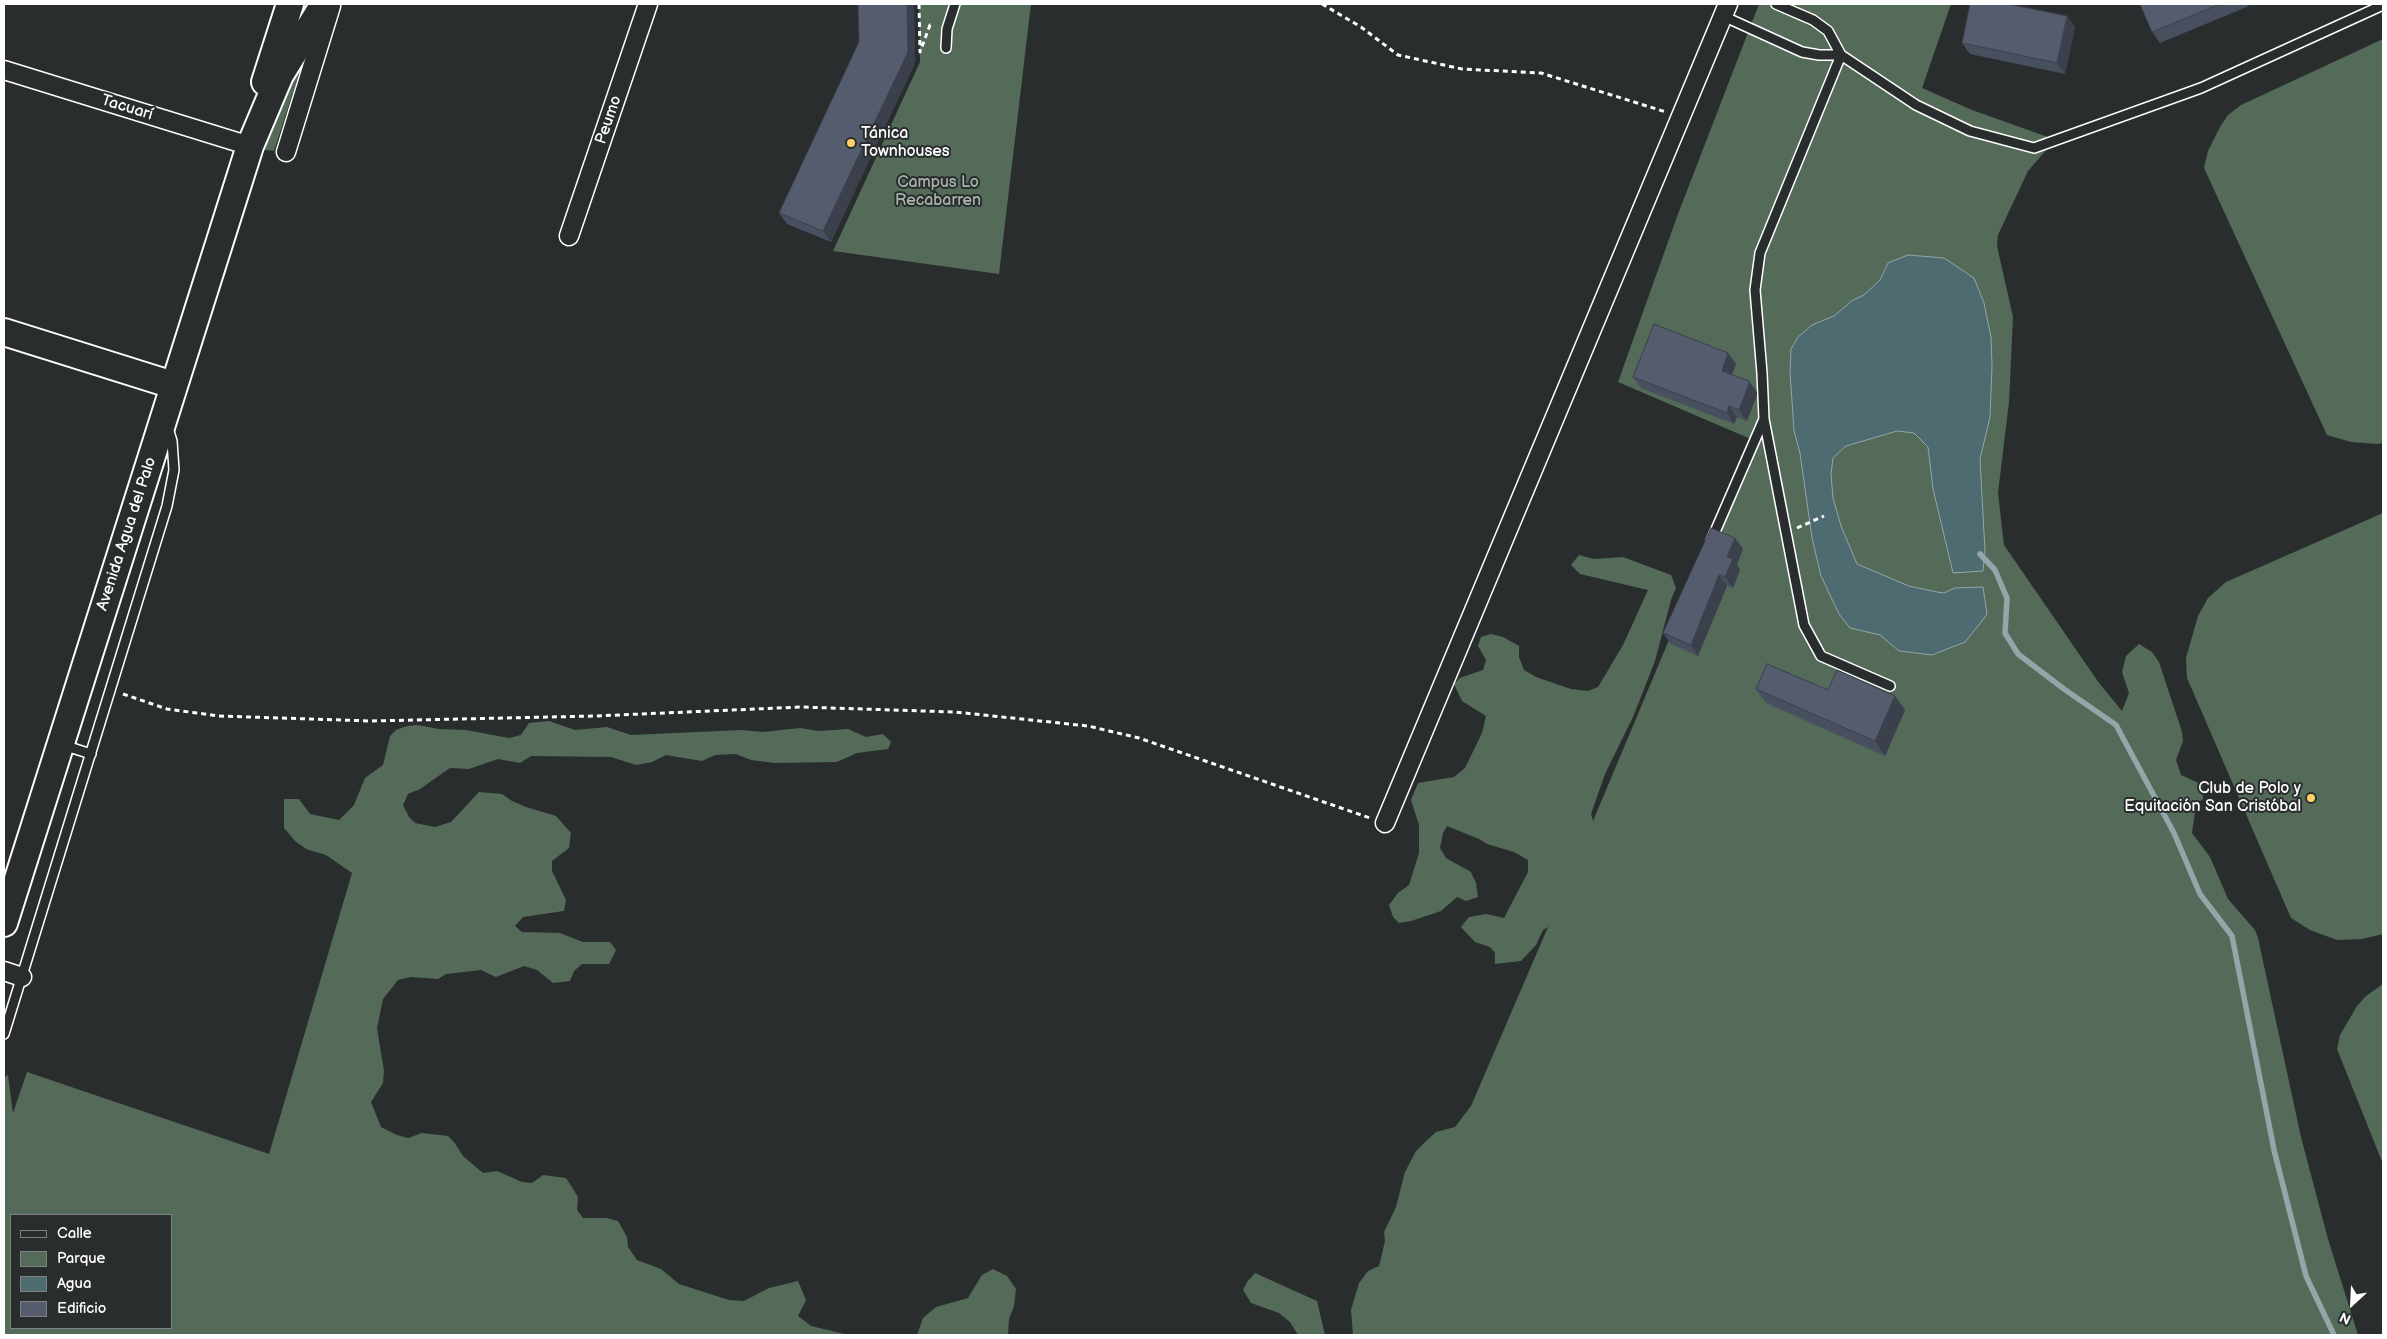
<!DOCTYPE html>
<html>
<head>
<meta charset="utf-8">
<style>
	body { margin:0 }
	#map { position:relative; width:2387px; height:1339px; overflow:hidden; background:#2a2d2e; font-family:"Balsamiq Sans",sans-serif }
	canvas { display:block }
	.frame { position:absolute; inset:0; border:5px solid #fff; pointer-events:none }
	.legend { position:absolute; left:10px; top:1214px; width:162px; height:115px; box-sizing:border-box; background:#2a2d2e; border:1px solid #7f8182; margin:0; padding:6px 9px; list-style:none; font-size:15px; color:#fff }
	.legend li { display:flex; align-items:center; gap:10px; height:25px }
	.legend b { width:25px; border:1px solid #7f8182 }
	.north { position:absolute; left:2327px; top:1279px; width:50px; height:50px; -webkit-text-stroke:4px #2a2d2e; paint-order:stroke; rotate:205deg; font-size:14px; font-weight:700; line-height:20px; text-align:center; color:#fff }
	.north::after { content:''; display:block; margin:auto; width:18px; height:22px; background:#fff; clip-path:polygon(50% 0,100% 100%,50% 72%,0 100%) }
</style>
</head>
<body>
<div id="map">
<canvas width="2387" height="1339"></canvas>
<div class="frame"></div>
<ul class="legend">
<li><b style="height:6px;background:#2a2d2e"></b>Calle</li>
<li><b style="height:14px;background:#536b58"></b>Parque</li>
<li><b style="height:14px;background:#4e6b72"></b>Agua</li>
<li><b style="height:14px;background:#545c6d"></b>Edificio</li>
</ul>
<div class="north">N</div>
</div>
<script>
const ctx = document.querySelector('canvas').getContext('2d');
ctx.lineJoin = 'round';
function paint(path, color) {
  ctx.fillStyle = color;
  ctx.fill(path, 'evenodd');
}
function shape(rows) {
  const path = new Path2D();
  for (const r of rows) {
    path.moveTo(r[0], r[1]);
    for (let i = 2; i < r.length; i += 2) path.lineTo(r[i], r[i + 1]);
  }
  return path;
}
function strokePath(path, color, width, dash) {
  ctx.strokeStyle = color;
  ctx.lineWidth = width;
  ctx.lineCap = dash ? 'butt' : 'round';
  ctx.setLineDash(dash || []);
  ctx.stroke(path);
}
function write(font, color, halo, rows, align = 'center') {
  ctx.font = font + ' "Balsamiq Sans",sans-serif';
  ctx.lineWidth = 4;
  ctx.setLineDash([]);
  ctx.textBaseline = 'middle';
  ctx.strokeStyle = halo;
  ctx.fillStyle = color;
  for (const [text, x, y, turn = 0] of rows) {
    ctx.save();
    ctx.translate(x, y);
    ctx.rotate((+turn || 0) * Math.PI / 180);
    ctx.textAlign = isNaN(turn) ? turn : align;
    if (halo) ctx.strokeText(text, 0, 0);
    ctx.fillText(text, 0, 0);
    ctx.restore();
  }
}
paint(shape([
	[919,4,1031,4,999,274,833,251,920,62],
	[1759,4,1951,4,1922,88,1972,110,2048,137,2047,149,2028,171,1998,235,1997,246,2013,317,2009,402,1998,493,2004,545,2099,683,2122,711,2129,693,2122,672,2126,656,2139,644,2152,652,2159,662,2182,732,2183,741,2176,760,2181,775,2203,785,2203,799,2196,805,2192,833,2210,857,2228,899,2255,930,2258,938,2301,1137,2328,1239,2358,1335,1353,1335,1351,1310,1359,1283,1368,1271,1379,1266,1385,1241,1384,1232,1396,1207,1405,1172,1416,1151,1424,1143,1436,1132,1455,1127,1471,1106,1548,927,1543,930,1536,945,1521,961,1495,964,1495,953,1490,947,1475,942,1461,927,1469,917,1486,914,1504,918,1528,872,1528,860,1514,852,1487,844,1479,839,1447,826,1443,833,1440,848,1446,858,1471,872,1476,883,1478,897,1466,901,1457,897,1441,911,1411,921,1399,923,1393,917,1389,905,1398,893,1409,885,1419,853,1419,825,1411,800,1418,783,1454,777,1465,768,1482,733,1486,716,1462,701,1454,684,1460,678,1483,670,1486,660,1478,646,1481,637,1491,634,1503,637,1519,646,1519,657,1524,670,1536,677,1571,689,1588,691,1598,687,1623,645,1648,590,1580,574,1571,565,1579,555,1594,559,1623,557,1671,575,1676,588,1671,600,1655,661,1633,717,1605,774,1591,814,1593,821,1753,440,1618,382,1678,214],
	[312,34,274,151,265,150,262,143],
	[2383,39,2383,443,2378,444,2351,442,2327,435,2204,168,2208,151,2220,127,2228,115,2241,105],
	[2383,513,2383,934,2362,939,2337,940,2310,930,2291,918,2187,678,2186,658,2198,616,2208,598,2226,582],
	[549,721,575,730,607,727,631,735,741,730,763,732,800,728,818,731,848,729,866,737,883,734,891,742,888,749,857,753,837,762,775,763,751,760,736,754,715,755,702,761,666,755,652,762,636,765,611,757,531,756,520,763,498,759,469,769,450,768,420,789,408,794,403,805,409,817,415,823,435,827,451,822,479,792,502,794,512,801,526,807,556,816,571,833,569,848,552,861,552,871,566,900,564,911,523,917,515,926,522,932,560,933,583,942,610,942,616,950,609,964,582,964,574,971,570,981,553,983,537,970,524,966,496,977,481,970,446,974,438,979,411,977,398,980,383,999,377,1028,384,1071,383,1083,371,1102,381,1127,397,1135,408,1138,422,1133,448,1136,454,1142,463,1156,483,1173,497,1171,522,1182,532,1183,543,1175,566,1178,578,1197,577,1210,583,1218,607,1218,618,1221,627,1237,628,1247,637,1260,661,1269,679,1284,729,1300,744,1301,769,1288,798,1281,806,1300,798,1316,811,1326,849,1335,4,1335,4,1078,8,1075,13,1113,27,1072,269,1154,352,873,326,855,306,849,295,841,284,828,284,799,299,799,310,814,339,820,354,805,365,778,383,765,390,736,396,730,407,726,417,725,439,729,466,730,509,738,521,735,529,723],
	[11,1215,171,1215,171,1328,11,1328],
	[2383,984,2383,1164,2337,1049,2340,1035,2357,1006,2366,996],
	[993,1269,1007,1276,1016,1289,1014,1306,1009,1319,1008,1335,917,1335,923,1318,936,1307,968,1298,982,1275],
	[1255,1273,1317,1301,1325,1335,1298,1335,1290,1322,1279,1313,1251,1303,1243,1290,1247,1282]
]), '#536b58');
const water = shape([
	[1908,255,1944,258,1974,278,1984,303,1991,337,1992,366,1990,417,1980,459,1985,551,1983,571,1953,573,1933,489,1928,447,1914,433,1897,431,1846,446,1833,458,1831,474,1833,498,1841,526,1857,564,1909,586,1937,592,1944,593,1955,588,1983,587,1987,614,1978,626,1965,642,1932,655,1899,651,1880,635,1850,628,1839,614,1821,576,1812,538,1800,453,1794,431,1790,372,1791,349,1798,337,1812,325,1834,316,1853,300,1864,295,1880,280,1888,263,1908,255]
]);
paint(water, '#4e6b72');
strokePath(water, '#95a6aa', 1);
strokePath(shape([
	[1980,554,1995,570,2007,598,2005,633,2018,654,2064,689,2116,725,2174,833,2200,894,2232,936,2274,1150,2306,1276,2334,1335]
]), '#95a6aa', 5.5);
const lane = shape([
	[1776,4,1813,20,1828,31,1841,55,1916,105,1970,131,2034,148,2201,88,2383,5],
	[1723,16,1802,52,1819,55,1841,55],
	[946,48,947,29,955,4],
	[1841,55,1760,253,1755,290,1762,373,1764,419,1804,625,1821,656,1890,686],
	[1711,541,1764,419],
	[63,745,91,754],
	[4,1034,167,506,174,470,172,441,168,428]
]);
const street = shape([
	[4,70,250,146],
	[286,152,331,6],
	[569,236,648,4],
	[1385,823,1728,4],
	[4,971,22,977]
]);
const secondary = shape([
	[265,82,290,4],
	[4,332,173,385],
	[4,923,250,146,280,75,324,4]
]);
strokePath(lane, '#fff', 12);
strokePath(street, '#fff', 21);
strokePath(secondary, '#fff', 30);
strokePath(shape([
	[919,4,920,52,930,25,934,26],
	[1322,4,1361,27,1398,55,1462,69,1541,73,1666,112],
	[1797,528,1824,516],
	[123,694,167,709,219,716,371,721,595,716,801,707,955,712,1088,726,1139,738,1370,818]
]), '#fff', 3, [5, 4]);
strokePath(lane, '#2a2d2e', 9);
strokePath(street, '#2a2d2e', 18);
strokePath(secondary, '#2a2d2e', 26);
paint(shape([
	[858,4,914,4,915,63,831,242,787,224,779,213,859,42],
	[2140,4,2248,4,2249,6,2160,43,2152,32],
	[2067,16,2075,27,2065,74,1970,54,1962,43],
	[1736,364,1732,375,1757,392,1757,395,1747,421,1737,417,1734,424,1641,388,1633,377],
	[1735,538,1743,549,1737,564,1740,570,1733,588,1727,586,1698,656,1671,644,1663,633],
	[1756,689,1828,690,1895,696,1905,710,1885,756,1766,703]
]), '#484f5e');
paint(shape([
	[907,4,914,4,915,63,831,242,823,231],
	[2067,16,2075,27,2065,74,2057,63],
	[1728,353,1736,364,1729,382,1722,371],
	[1749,381,1757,392,1757,395,1747,421,1739,410],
	[1729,406,1737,417,1734,424,1727,413],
	[1735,538,1743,549,1737,564,1740,570,1733,588,1725,577,1727,557],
	[1719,575,1727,586,1698,656,1691,645],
	[1895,696,1905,710,1885,756,1875,741]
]), '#3b404c');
const building = shape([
	[858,4,907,4,908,52,823,231,779,213,859,42,858,4],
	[1970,4,2008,4,2067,16,2057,63,1962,43,1970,4],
	[2140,4,2220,4,2152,32,2140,4],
	[1654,324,1728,353,1722,371,1749,381,1749,384,1739,410,1729,406,1727,413,1633,377,1654,324],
	[1711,528,1735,538,1727,557,1733,559,1725,577,1719,575,1691,645,1663,633,1711,528],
	[1767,664,1828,690,1837,670,1895,696,1875,741,1756,689,1767,664]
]);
paint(building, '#545c6d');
strokePath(building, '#3b404c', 1);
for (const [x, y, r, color] of [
	[851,143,5,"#ffd166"],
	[2311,798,5,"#ffd166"]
]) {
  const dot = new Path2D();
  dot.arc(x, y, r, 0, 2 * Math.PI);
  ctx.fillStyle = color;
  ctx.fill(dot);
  strokePath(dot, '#2a2d2e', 2);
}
write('16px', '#fff', '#2a2d2e', [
	["Tacuarí",127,108,17],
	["Peumo",609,120,-71],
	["Avenida Agua del Palo",127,534,-72]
]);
write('16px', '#fff', '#2a2d2e', [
	["Tánica",861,134],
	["Townhouses",861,152],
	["Club de Polo y",2301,789,"right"],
	["Equitación San Cristóbal",2301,807,"right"]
], 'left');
write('16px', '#a9b5ac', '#2a2d2e', [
	["Campus Lo",938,183],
	["Recabarren",938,201]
]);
</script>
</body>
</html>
